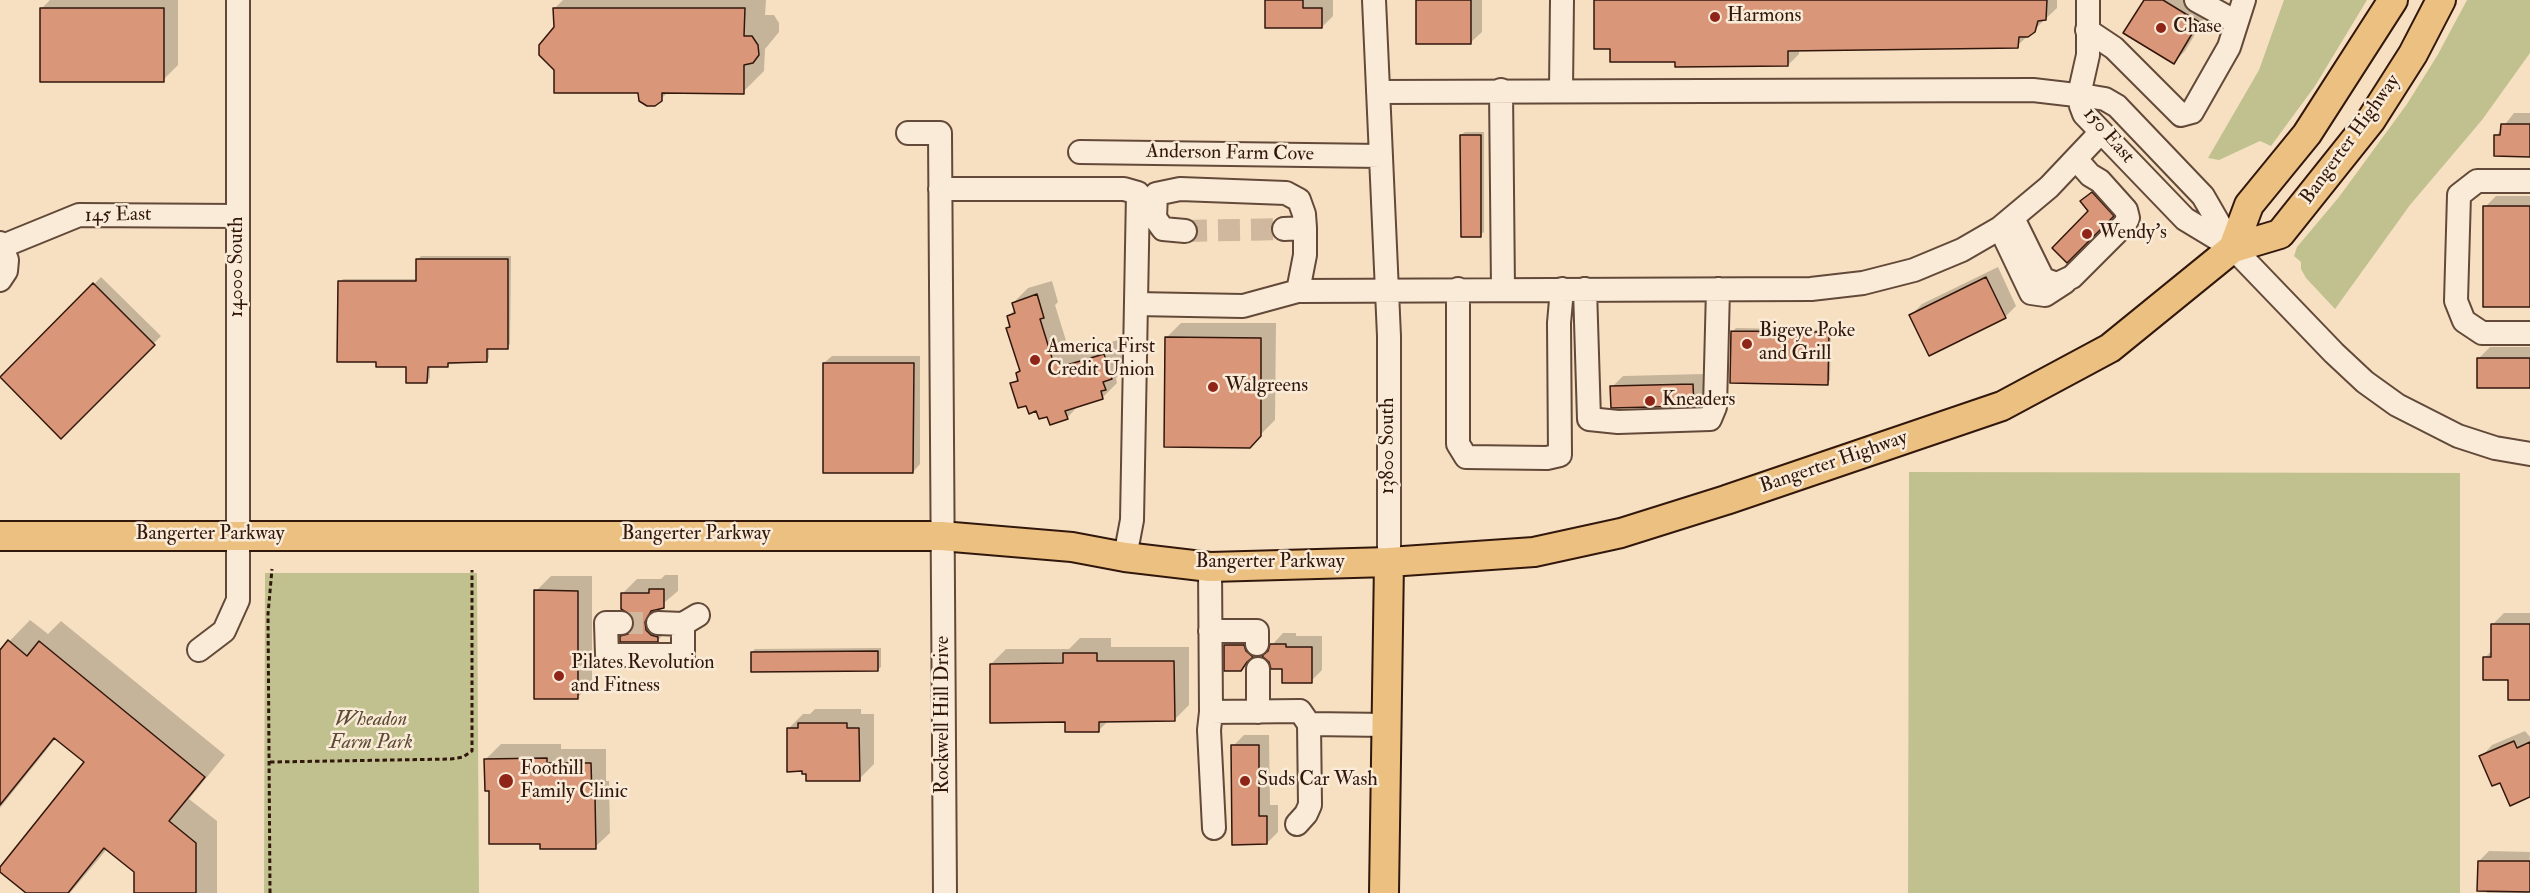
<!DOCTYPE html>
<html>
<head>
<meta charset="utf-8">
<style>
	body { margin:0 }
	canvas { display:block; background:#f6e0c1 }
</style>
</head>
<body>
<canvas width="2530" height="893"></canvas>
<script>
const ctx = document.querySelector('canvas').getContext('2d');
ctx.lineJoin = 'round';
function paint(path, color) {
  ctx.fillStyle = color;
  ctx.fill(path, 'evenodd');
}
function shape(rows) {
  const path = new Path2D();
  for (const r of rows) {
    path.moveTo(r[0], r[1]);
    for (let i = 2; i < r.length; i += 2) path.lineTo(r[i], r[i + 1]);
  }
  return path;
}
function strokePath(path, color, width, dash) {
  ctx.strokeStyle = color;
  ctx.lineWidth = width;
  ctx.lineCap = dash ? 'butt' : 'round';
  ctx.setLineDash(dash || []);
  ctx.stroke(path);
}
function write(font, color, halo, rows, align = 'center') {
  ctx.font = font + ' "IM FELL Double Pica",serif';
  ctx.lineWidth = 5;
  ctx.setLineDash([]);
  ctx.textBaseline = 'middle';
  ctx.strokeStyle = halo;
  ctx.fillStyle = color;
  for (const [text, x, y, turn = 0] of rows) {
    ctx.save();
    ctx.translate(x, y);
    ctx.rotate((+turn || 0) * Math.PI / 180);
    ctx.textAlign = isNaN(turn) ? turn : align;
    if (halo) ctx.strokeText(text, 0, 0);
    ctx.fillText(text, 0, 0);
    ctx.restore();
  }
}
paint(shape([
	[2284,0,2367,0,2315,86,2271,146,2260,141,2219,160,2208,158,2259,70],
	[2467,0,2530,0,2530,53,2482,120,2410,205,2335,309,2306,278,2301,269,2301,262,2294,256,2297,247,2339,197,2407,104,2437,56],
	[1909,472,2460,473,2460,893,1908,893],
	[265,573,477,573,479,893,264,893]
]), '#c1c190');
paint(shape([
	[50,0,178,0,178,65,163,80,41,9],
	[563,0,766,0,765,15,774,15,779,23,779,32,765,49,764,71,743,92,669,91,661,99,640,91,555,28,555,8],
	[1267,0,1333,0,1333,16,1322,27],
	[1418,0,1482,0,1482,32,1470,43],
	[1596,0,2057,0,2057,8,2017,46,1799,49,1799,54,1788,65,1676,60,1611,48],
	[2145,0,2192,0,2209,11,2185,51,2174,62],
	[2514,113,2530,113,2530,155,2496,136],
	[1465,132,1484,132,1484,232,1480,235,1461,135],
	[2093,190,2124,204,2067,261,2090,211,2082,201],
	[2496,196,2530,196,2530,306,2485,207],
	[421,256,511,256,510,344,507,347,489,347,489,358,486,361,430,366,430,378,427,382,408,365,377,360,340,282,343,279,417,279,418,259],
	[1998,267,2016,306,2005,317,1911,315,1922,304],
	[101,277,161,336,61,437,1,378],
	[1052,281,1058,302,1055,305,1068,347,1072,346,1075,353,1118,340,1126,363,1119,370,1120,374,1116,378,1117,383,1102,398,1079,405,1067,418,1048,415,1027,404,1012,384,1019,377,1021,370,1008,329,1012,325,1009,316,1015,309,1013,303,1028,288],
	[1181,323,1276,323,1275,420,1249,446,1166,338],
	[1736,328,1831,330,1830,380,1827,383,1733,331],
	[2490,347,2530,347,2530,386,2479,358],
	[832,356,920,356,920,464,913,472,824,363],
	[1704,374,1704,393,1693,405,1612,387,1623,376],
	[665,575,678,575,678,591,659,607,661,615,673,625,658,640,622,637,636,623,622,594,637,579,661,579],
	[551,576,592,576,592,683,577,698,536,591],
	[2504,613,2530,613,2530,698,2485,658,2492,650,2493,624],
	[30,620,48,634,61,621,225,755,189,799,217,821,217,893,135,893,135,872,107,849,70,893,28,893,0,870,86,762,56,738,0,808,0,648,2,649],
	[1283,633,1296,633,1296,636,1322,636,1322,670,1311,681,1284,667,1270,650,1272,645],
	[1237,634,1255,634,1255,653,1240,670,1226,645],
	[1080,638,1111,638,1111,647,1189,647,1189,705,1174,720,1109,720,1099,730,1066,721,991,664,1006,649,1069,649],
	[881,648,881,667,877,670,752,652,755,649],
	[815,709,861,709,861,714,874,714,874,764,859,779,808,773,788,729,803,714,810,714],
	[2525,731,2530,737,2530,796,2501,781,2481,757,2492,745],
	[1244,735,1269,735,1270,805,1278,805,1278,832,1267,843,1233,746],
	[501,744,561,744,561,749,606,749,606,781,609,781,610,833,595,847,541,843,490,789,486,759],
	[2489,851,2530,852,2528,893,2487,893,2479,861]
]), '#0003');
const building = shape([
	[1265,0,1303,0,1303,8,1322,8,1322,28,1265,28,1265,0],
	[1416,0,1471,0,1471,44,1416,44,1416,0],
	[1594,0,2047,0,2046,20,2038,21,2035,32,2028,37,2019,37,2018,48,1788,51,1788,66,1675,67,1675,62,1610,62,1610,49,1594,49,1594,0],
	[2144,0,2163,0,2199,22,2174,64,2123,33,2144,0],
	[40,8,164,8,164,82,40,82,40,8],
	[553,8,745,8,744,36,752,36,758,45,759,55,753,63,744,65,744,94,662,93,662,101,655,106,647,106,639,101,638,93,554,93,554,70,539,55,539,45,554,27,553,8],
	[2501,124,2530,124,2530,157,2494,156,2494,135,2500,135,2501,124],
	[1460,135,1481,135,1481,237,1461,237,1460,135],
	[2092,192,2114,216,2067,263,2052,248,2088,211,2080,201,2092,192],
	[2483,206,2530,206,2530,307,2483,307,2483,206],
	[416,259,508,259,508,349,487,349,487,362,448,363,448,367,428,367,427,383,406,383,406,367,376,367,376,362,337,362,338,281,416,281,416,259],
	[1986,277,2006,318,1929,356,1909,315,1986,277],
	[93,283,155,345,61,439,0,377,93,283],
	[1037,294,1044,318,1040,319,1053,361,1057,360,1060,367,1104,354,1112,379,1103,382,1106,390,1101,391,1103,399,1065,411,1068,419,1050,425,1047,417,1039,419,1036,411,1029,414,1026,406,1018,408,1010,383,1018,381,1016,373,1020,371,1006,328,1010,327,1007,316,1015,313,1012,303,1037,294],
	[1731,331,1829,332,1828,385,1730,383,1731,331],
	[1165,337,1261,338,1261,436,1250,448,1164,447,1165,337],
	[2477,358,2530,358,2530,388,2477,388,2477,358],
	[823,363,914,363,913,473,823,473,823,363],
	[1693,384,1694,406,1611,408,1610,386,1693,384],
	[649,589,664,589,664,608,651,611,645,622,646,630,651,635,658,637,658,642,620,642,620,636,628,634,634,624,632,616,621,609,621,593,649,593,649,589],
	[534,590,578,591,578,699,534,699,534,590],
	[2491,624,2530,624,2530,700,2508,700,2508,680,2483,680,2483,657,2491,657,2491,624],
	[8,640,27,656,39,641,205,777,169,821,196,843,196,893,134,893,134,872,104,848,68,893,26,893,0,872,0,867,84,762,54,738,0,805,0,650,8,640],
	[1270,644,1286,644,1286,647,1312,647,1312,683,1282,683,1282,669,1271,669,1269,662,1262,656,1268,651,1270,644],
	[1224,645,1244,645,1246,651,1253,657,1247,662,1241,671,1224,671,1224,645],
	[878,651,878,671,751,672,751,652,878,651],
	[1063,653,1097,653,1097,661,1174,661,1175,721,1099,722,1099,732,1065,732,1065,722,990,723,990,664,1063,663,1063,653],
	[798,723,847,723,847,728,859,728,860,781,806,781,806,774,802,774,802,771,787,772,787,728,798,728,798,723],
	[2514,741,2517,748,2530,742,2530,797,2510,806,2500,783,2492,786,2479,756,2514,741],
	[1231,745,1259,745,1259,816,1267,816,1267,844,1232,845,1231,745],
	[547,758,547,763,591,763,592,796,595,796,596,849,540,849,540,844,489,844,489,791,485,791,484,759,547,758],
	[2478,861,2530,861,2530,892,2477,891,2478,861]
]);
paint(building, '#da9679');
strokePath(building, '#32170c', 1.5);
strokePath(shape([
	[1185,231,1284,229],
	[621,623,658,623]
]), '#cfb89d', 22, [22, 11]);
const minor = shape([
	[1374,0,1389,336,1389,562],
	[2088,0,2088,55,2079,95,2081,106,2084,114,2185,219,2233,248,2334,353,2365,382,2397,405,2458,436,2495,448,2530,454],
	[2196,0,2236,22],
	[2087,30,2114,48,2181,115,2192,112,2229,47,2244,0],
	[1501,90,1503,289],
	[1561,90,1562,0],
	[1378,92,2033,90,2093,97,2105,99,2117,106,2203,196,2233,248],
	[908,133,940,133,945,893],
	[1080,152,1381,156],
	[2530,181,2477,181,2459,195,2456,301,2464,321,2482,333,2530,333],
	[940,189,1124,189,1138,193,1132,520,1125,557],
	[2013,218,2043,279,2057,284,2072,277,2125,224,2128,218,2126,210,2100,181,2090,175,2076,159],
	[2000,228,2031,293,2045,295,2065,282],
	[1185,231,1163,229,1155,218,1156,194,1180,189,1286,193,1299,200,1304,214,1305,228,1284,229],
	[0,243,7,260,6,271,0,280],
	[3,246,79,215,238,216],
	[1458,289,1458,444,1466,457,1547,458,1560,455,1559,323,1562,289],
	[1585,289,1589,419,1618,422,1710,419,1715,407,1718,289],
	[1298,291,1305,255,1305,228],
	[1136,304,1243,306,1298,291,1811,289,1863,283,1914,270,1962,250,2000,228,2049,187,2101,132],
	[1210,567,1211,712,1209,730,1214,828],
	[621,623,606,623,607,655,683,655,683,624],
	[658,623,683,624,698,615],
	[1210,631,1257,631,1257,644],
	[199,650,224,631,238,600,238,0],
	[1258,669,1258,712],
	[1211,712,1300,711,1309,724,1388,725],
	[1297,824,1306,814,1310,805,1309,724]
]);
const major = shape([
	[2233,248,2249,205,2307,134,2393,0],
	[0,536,941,536,1072,547,1125,557,1210,567,1389,562,1534,552,1621,533,1726,500,2002,406,2110,348,2233,248,2280,234,2371,120,2413,54,2441,0],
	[1384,893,1389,562]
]);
strokePath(minor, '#634939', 26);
strokePath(major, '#32170c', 32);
strokePath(shape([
	[270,762,451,759,463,757,472,751,472,570],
	[270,893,268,614,272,569]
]), '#32170c', 3, [4.5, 3]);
strokePath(minor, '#f9ebd7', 22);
strokePath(major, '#ebc080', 28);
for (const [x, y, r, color] of [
	[1715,17,6,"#8f2418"],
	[2161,28,6,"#8f2418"],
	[2087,234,6,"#8f2418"],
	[1747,344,6,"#8f2418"],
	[1035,360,6,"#8f2418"],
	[1213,387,6,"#8f2418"],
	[1650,401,6,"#8f2418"],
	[559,676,6,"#8f2418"],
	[506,781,8,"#8f2418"],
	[1245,781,6,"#8f2418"]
]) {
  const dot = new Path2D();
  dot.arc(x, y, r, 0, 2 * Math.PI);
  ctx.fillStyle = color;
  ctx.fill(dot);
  strokePath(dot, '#f9ebd7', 2);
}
write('20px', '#32170c', '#f9ebd7', [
	["Harmons",1727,17],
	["Chase",2173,28],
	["Wendy's",2099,234],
	["Bigeye Poke",1759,332],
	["and Grill",1759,355],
	["America First",1047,348],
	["Credit Union",1047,371],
	["Walgreens",1225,387],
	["Kneaders",1662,401],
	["Pilates Revolution",571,664],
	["and Fitness",571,687],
	["Foothill",520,770],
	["Family Clinic",520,793],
	["Suds Car Wash",1257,781]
], 'left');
write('20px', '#32170c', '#f9ebd7', [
	["150 East",2108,136,49],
	["Bangerter Highway",2351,140,-54],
	["Anderson Farm Cove",1230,154,1],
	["145 East",118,216,-1],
	["14000 South",238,267,-90],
	["13800 South",1389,446,-90],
	["Bangerter Highway",1834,463,-19],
	["Bangerter Parkway",210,535],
	["Bangerter Parkway",696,535],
	["Bangerter Parkway",1270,563],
	["Rockwell Hill Drive",944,715,-90]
]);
write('italic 20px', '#5d4a34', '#f9ebd7', [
	["Wheadon",371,721],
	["Farm Park",371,744]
]);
</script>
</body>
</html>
